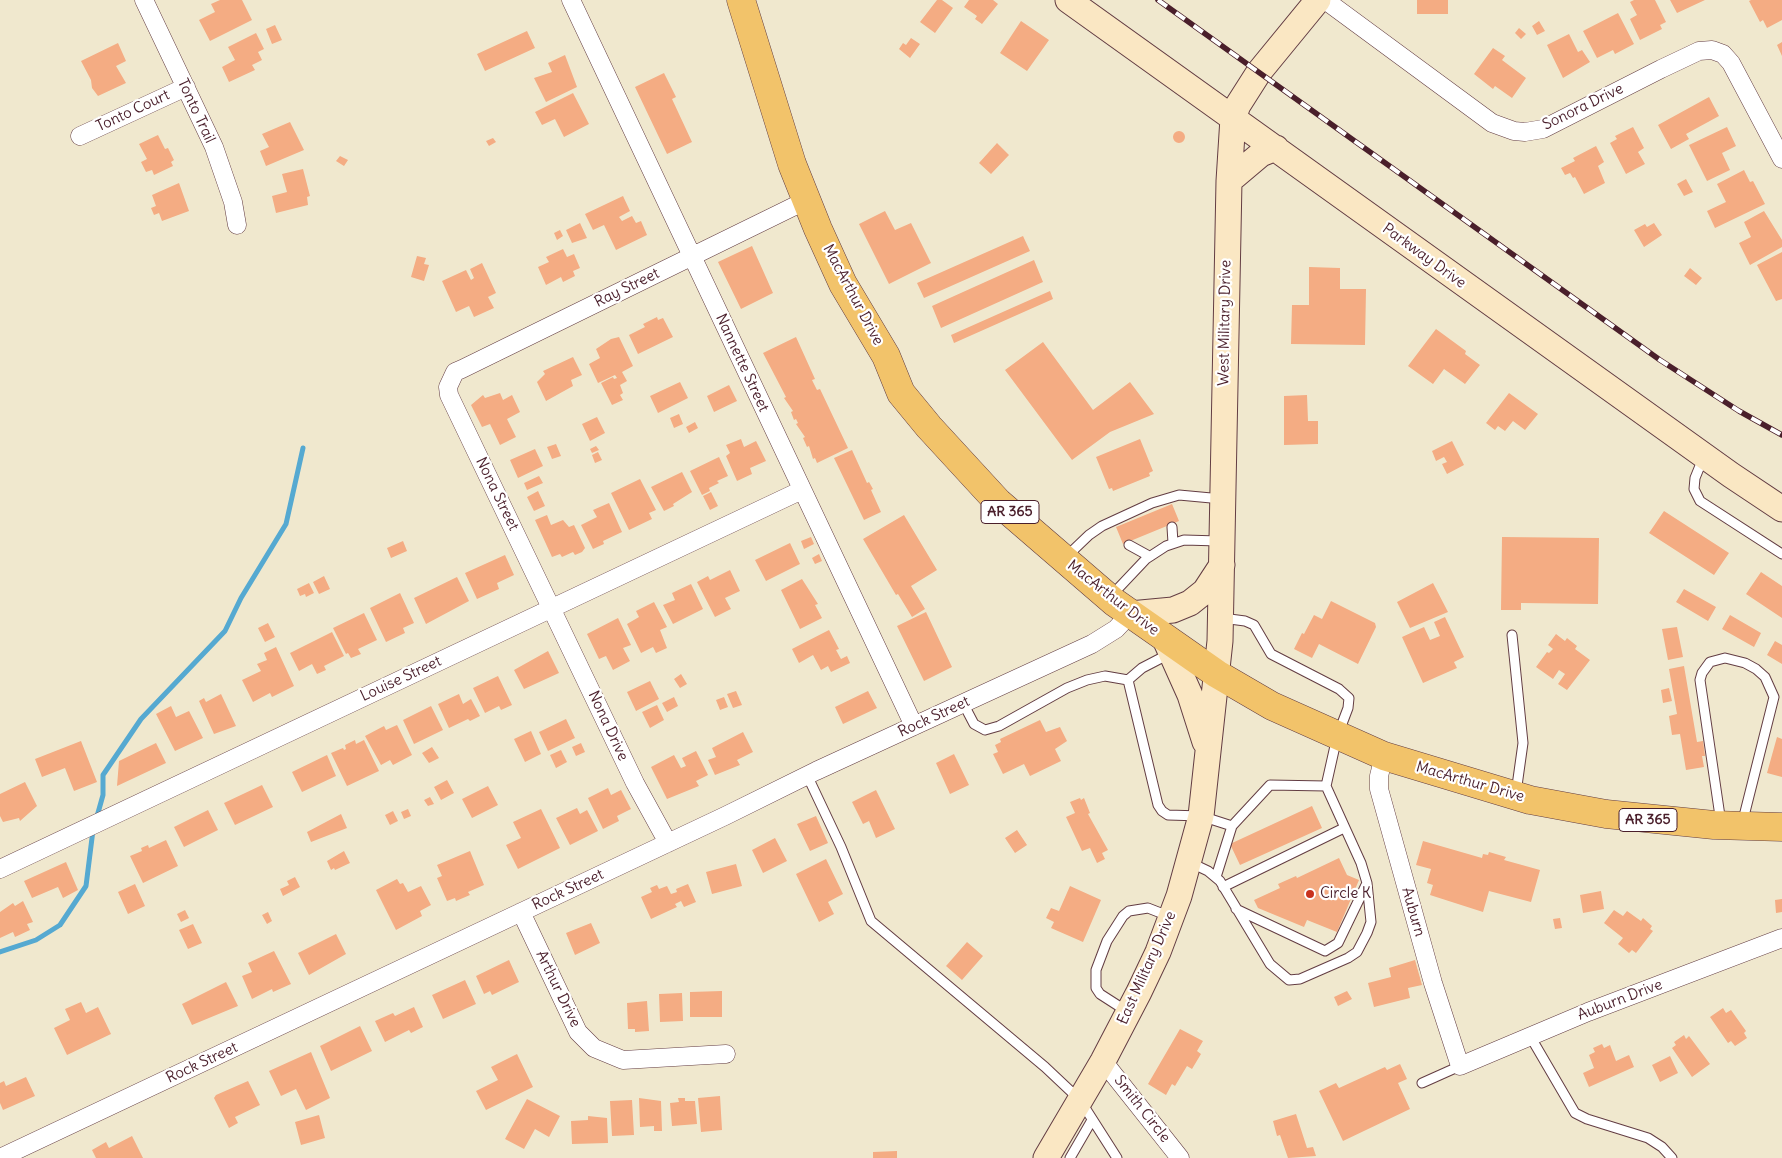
<!DOCTYPE html>
<html>
<head>
<meta charset="utf-8">
<style>
	body { margin:0 }
	canvas { display:block; background:#f0e8ce }
</style>
</head>
<body>
<canvas width="1782" height="1158"></canvas>
<script>
const ctx = document.querySelector('canvas').getContext('2d');
ctx.lineJoin = 'round';
function shape(rows) {
  const path = new Path2D();
  for (const r of rows) {
    if (r.length === 3) {
      path.moveTo(r[0] + r[2], r[1]);
      path.arc(r[0], r[1], r[2], 0, 2 * Math.PI);
      continue;
    }
    path.moveTo(r[0], r[1]);
    for (let i = 2; i < r.length; i += 2) path.lineTo(r[i], r[i + 1]);
  }
  return path;
}
function strokePath(path, color, width, dash) {
  ctx.strokeStyle = color;
  ctx.lineWidth = width;
  ctx.lineCap = dash ? 'butt' : 'round';
  ctx.setLineDash(dash || []);
  ctx.stroke(path);
}
function paint(path, color) {
  ctx.fillStyle = color;
  ctx.fill(path, 'evenodd');
}
function write(font, color, halo, rows, align = 'center') {
  ctx.font = font + ' Delius,sans-serif';
  ctx.lineWidth = 4.5;
  ctx.setLineDash([]);
  ctx.textBaseline = 'middle';
  ctx.strokeStyle = halo;
  ctx.fillStyle = color;
  for (const [text, x, y, turn = 0] of rows) {
    ctx.save();
    ctx.translate(x, y);
    ctx.rotate((+turn || 0) * Math.PI / 180);
    ctx.textAlign = isNaN(turn) ? turn : align;
    if (halo) ctx.strokeText(text, 0, 0);
    ctx.fillText(text, 0, 0);
    ctx.restore();
  }
}
strokePath(shape([
	[96,820,103,795,103,775,141,719,225,631,241,598,286,524,303,448],
	[0,952,36,940,60,925,86,886,93,830]
]), '#55a9d1', 5);
paint(shape([
	[220,0,242,0,252,20,210,41,199,20,215,12,211,4],
	[937,0,942,0,953,8,935,33,920,22],
	[969,0,993,0,998,4,982,24,975,19,977,16,964,7],
	[1417,0,1448,0,1448,14,1417,14],
	[1634,0,1655,0,1666,22,1660,25,1662,29,1640,40,1630,19,1637,15,1630,2],
	[1670,0,1705,0,1677,13],
	[1751,0,1782,0,1782,20,1767,28,1763,20,1760,22,1749,1],
	[1618,13,1634,44,1615,54,1613,50,1597,58,1583,31],
	[1021,21,1049,40,1027,71,1000,53],
	[1539,21,1545,31,1537,35,1532,26],
	[275,25,282,40,272,44,266,29],
	[1519,28,1526,34,1521,39,1515,33],
	[527,31,535,48,485,71,477,54],
	[256,33,264,49,258,52,262,60,252,65,255,70,229,82,222,67,235,60,228,47],
	[1569,34,1578,52,1582,50,1590,62,1563,78,1547,45],
	[911,38,920,44,910,58,899,49,903,43,906,45],
	[1782,42,1782,56,1777,45],
	[118,43,126,61,116,66,126,83,98,96,92,88,91,80,81,61],
	[1493,48,1505,56,1502,60,1526,78,1512,98,1495,86,1493,89,1474,74],
	[565,55,577,87,546,102,534,78,552,72,548,63],
	[664,73,676,97,672,99,692,142,667,154,635,87],
	[573,93,589,124,564,137,555,119,542,125,535,112],
	[1709,97,1719,116,1686,134,1689,139,1671,149,1658,125],
	[290,122,304,150,266,166,260,151,269,147,262,134],
	[1633,127,1644,148,1638,152,1645,164,1626,174,1610,143,1617,139,1615,136],
	[1727,127,1736,146,1722,153,1730,170,1707,181,1689,145],
	[1179,137,6],
	[158,135,165,149,168,148,174,160,171,162,173,166,154,175,152,170,146,172,141,162,147,159,139,144],
	[493,138,496,142,489,146,486,141],
	[997,143,1009,155,991,174,979,163],
	[1596,146,1604,162,1598,166,1605,183,1584,194,1575,177,1573,178,1570,173,1565,175,1561,168,1575,161,1573,158],
	[340,156,348,160,344,166,336,161],
	[303,169,310,196,307,197,308,205,276,213,272,196,287,192,282,174],
	[1744,170,1750,182,1753,181,1765,204,1715,228,1707,211,1726,202,1717,184],
	[1686,179,1693,192,1684,196,1677,184],
	[179,183,189,211,162,221,159,213,154,215,151,208,156,206,152,195],
	[623,196,630,211,619,217,622,221,632,216,636,223,641,221,647,235,616,250,604,225,593,230,585,214],
	[885,211,895,230,911,223,931,263,889,284,859,224],
	[1764,211,1782,240,1782,247,1750,265,1739,243,1751,237,1744,222],
	[580,223,587,238,572,243,566,230],
	[1654,223,1662,235,1644,247,1634,230,1645,224,1647,227],
	[560,230,563,236,557,240,554,233],
	[1023,236,1030,251,924,298,917,283],
	[752,246,773,293,741,309,718,262],
	[563,249,567,257,574,254,580,268,573,271,575,276,563,282,561,277,546,285,538,267,549,262,546,257],
	[1782,252,1782,299,1776,301,1757,265],
	[417,256,426,258,424,264,429,265,424,281,411,277],
	[1034,260,1043,282,941,328,932,306],
	[482,263,496,293,488,297,494,308,474,317,469,306,456,312,442,281,466,270,471,280,474,278,470,269],
	[1309,267,1340,268,1340,289,1366,289,1365,345,1291,344,1292,305,1309,305],
	[1690,268,1702,278,1696,285,1684,276],
	[1050,291,1053,299,954,343,951,335],
	[657,317,658,320,663,318,673,337,638,354,629,335,645,327,643,324],
	[1436,329,1466,351,1465,354,1480,365,1465,384,1444,369,1433,384,1408,366],
	[619,337,633,366,622,372,627,381,620,385,623,393,620,395,623,400,612,405,601,383,613,377,614,379,617,378,615,375,598,383,589,364,600,358,596,349,611,339],
	[796,337,815,379,812,380,817,390,820,389,848,448,817,463,815,458,813,459,809,446,807,447,803,438,805,437,796,424,798,423,796,419,794,420,791,412,793,411,784,398,786,397,763,353],
	[1043,342,1093,410,1130,382,1154,414,1110,432,1072,460,1005,370],
	[573,357,582,375,571,380,573,386,546,401,537,382,545,374,543,371],
	[680,382,688,398,658,413,650,396],
	[729,385,737,401,714,412,707,396],
	[500,393,503,400,512,395,520,412,507,419,516,437,500,445,490,424,482,427,471,405,483,395,485,398],
	[1509,393,1538,414,1525,430,1513,421,1505,431,1498,426,1495,430,1486,423],
	[1307,395,1308,421,1318,421,1318,444,1284,445,1284,396],
	[679,414,683,424,674,428,670,418],
	[597,417,605,433,590,441,582,424],
	[695,422,698,428,689,433,686,427],
	[741,439,744,447,756,441,766,461,750,468,752,474,737,481,726,456,730,453,726,445],
	[1140,439,1153,471,1149,473,1150,476,1113,491,1112,488,1109,489,1096,457],
	[1452,441,1464,465,1447,474,1442,464,1447,462,1444,457,1436,461,1432,451],
	[556,444,561,456,552,459,547,447],
	[596,446,599,450,592,453,590,449],
	[535,449,543,466,518,478,510,460],
	[852,450,867,483,869,482,873,489,871,490,881,512,864,520,834,458],
	[598,452,602,460,595,463,592,455],
	[719,457,728,476,717,481,719,483,709,488,710,491,702,495,690,471],
	[682,472,692,492,673,504,674,506,664,511,651,487],
	[539,476,543,483,527,490,524,483],
	[640,479,656,510,649,513,652,519,629,530,611,493],
	[538,491,545,506,534,511,527,497],
	[711,492,718,506,710,510,703,496],
	[609,503,622,532,603,541,604,544,593,549,581,525,597,517,593,510],
	[1172,504,1179,521,1123,544,1116,527],
	[1664,511,1729,553,1714,575,1649,533],
	[547,515,551,525,563,520,569,527,574,525,585,548,582,552,575,555,573,552,562,557,560,554,552,557,535,520],
	[904,515,937,570,911,586,925,609,912,617,898,594,896,595,863,539],
	[811,537,814,544,804,549,801,541],
	[1502,537,1599,538,1598,604,1521,603,1521,610,1501,610],
	[403,541,407,551,391,558,387,548],
	[790,543,800,564,766,581,755,560],
	[819,554,822,561,815,564,812,558],
	[505,555,514,575,497,583,499,589,477,599,465,573],
	[730,570,740,591,725,598,731,609,715,617,697,582,708,576,710,580],
	[1761,572,1782,586,1782,618,1746,594],
	[324,576,330,589,319,594,313,582],
	[457,577,469,601,426,624,414,598],
	[802,579,818,604,815,605,822,618,800,629,781,590],
	[309,583,314,593,306,597,305,594,300,596,297,589],
	[1433,583,1448,612,1410,628,1397,602],
	[691,584,703,609,673,624,663,605,675,600,672,593],
	[1684,589,1716,607,1708,621,1676,602],
	[400,593,414,623,403,628,405,633,386,642,370,608],
	[1331,601,1375,623,1376,627,1358,664,1319,644,1312,658,1294,649,1302,633,1304,634,1314,615,1322,619],
	[654,602,667,627,660,630,667,648,656,653,653,647,641,653,627,624,639,617,636,611],
	[926,612,952,667,924,681,897,626],
	[364,613,377,640,358,649,361,654,351,658,348,653,346,654,333,628],
	[1730,615,1761,633,1754,647,1722,629],
	[1445,617,1464,657,1454,662,1457,668,1423,683,1402,637,1424,627,1430,640,1440,636,1434,622],
	[618,618,631,645,623,648,630,661,613,670,606,656,599,659,587,634],
	[268,623,275,637,265,642,258,628],
	[1677,627,1683,657,1668,660,1662,629],
	[829,630,839,649,836,650,841,659,847,656,850,663,831,672,828,666,821,670,813,655,799,663,792,649],
	[332,632,344,656,324,666,326,670,317,674,312,664,299,671,290,653],
	[1556,634,1565,641,1567,638,1577,646,1575,649,1590,660,1567,690,1558,684,1565,674,1559,670,1553,679,1536,667,1547,652,1549,653,1553,649,1548,645],
	[1775,641,1782,645,1782,664,1767,655],
	[276,647,294,686,272,697,270,693,253,702,242,680,261,671,257,664,267,660,264,653],
	[548,651,559,673,524,689,514,670],
	[1684,666,1697,742,1703,741,1705,756,1702,756,1704,767,1686,770,1680,734,1672,735,1669,716,1677,714,1669,669],
	[681,674,687,684,680,688,674,679],
	[498,676,512,705,501,710,499,706,485,713,473,688],
	[650,681,659,699,636,711,627,692],
	[1669,688,1672,701,1663,703,1661,690],
	[736,691,742,705,733,708,727,694],
	[868,691,877,708,843,724,835,707],
	[221,694,236,726,214,734,199,701,204,698,206,702],
	[459,694,463,704,471,699,480,716,470,721,468,719,449,728,438,704],
	[674,697,678,706,667,712,662,703],
	[724,697,728,707,720,710,716,700],
	[657,705,664,720,650,728,642,712],
	[171,706,176,717,189,711,203,738,175,751,156,714],
	[431,706,443,730,414,744,403,720],
	[566,719,575,738,548,751,539,732],
	[1040,720,1046,732,1060,727,1067,741,1055,749,1061,761,1030,776,1024,764,1003,774,993,754,998,752,995,745,1001,742,1000,739],
	[397,725,412,755,393,765,390,760,381,765,365,736,384,726,386,730],
	[531,731,541,754,525,762,514,739],
	[743,732,753,752,737,760,740,765,715,775,708,760,716,757,712,748],
	[1777,737,1782,739,1782,777,1767,773],
	[355,740,356,744,364,740,379,771,347,786,331,753,343,748,344,750,346,749,345,745],
	[81,741,97,782,74,791,65,768,42,777,35,759],
	[156,743,166,763,117,786,119,761],
	[581,743,585,752,576,756,572,747],
	[432,747,439,758,429,763,422,753],
	[561,750,567,762,556,768,550,755],
	[696,751,708,775,696,781,699,786,667,799,651,767,674,755,681,768,686,766,682,758],
	[954,754,969,785,950,794,936,763],
	[327,755,336,776,302,792,292,772],
	[447,780,454,793,441,800,434,787],
	[25,782,37,806,20,821,19,818,3,822,0,816,0,794],
	[262,785,273,807,235,825,224,803],
	[488,786,498,805,472,818,462,799],
	[608,788,611,795,621,790,631,809,617,816,619,821,603,829,588,798],
	[876,790,895,829,876,838,869,821,863,824,852,802],
	[430,797,434,804,428,806,424,800],
	[1080,798,1081,800,1084,798,1090,813,1088,814,1108,850,1102,853,1105,859,1097,863,1090,848,1082,851,1066,817,1075,813,1070,802],
	[1312,806,1322,828,1240,865,1230,844],
	[577,808,580,814,587,810,598,831,570,845,556,818],
	[408,809,411,816,404,819,401,812],
	[541,809,560,848,518,869,506,845,521,838,513,822],
	[208,810,218,830,184,847,174,827],
	[393,811,398,821,390,825,385,815],
	[341,814,347,828,311,842,307,832],
	[816,816,828,843,810,851,797,824],
	[1017,830,1027,845,1015,853,1005,838],
	[775,838,787,861,763,873,752,850],
	[166,840,178,866,143,883,130,856,142,851,141,848,148,845,149,848],
	[1423,841,1482,858,1483,854,1488,855,1489,852,1506,857,1504,860,1540,870,1531,902,1489,891,1483,912,1430,895,1433,885,1427,883,1431,869,1416,865],
	[344,851,350,863,335,870,334,868,331,870,327,861],
	[470,851,484,885,468,892,470,895,456,901,455,898,447,901,437,878,442,876,437,865],
	[1339,858,1347,875,1359,880,1337,932,1307,920,1304,927,1258,908,1254,900,1280,888,1278,884,1296,876,1297,878],
	[826,859,843,894,828,902,834,914,819,922,796,874],
	[66,862,78,890,63,898,58,887,32,898,24,881],
	[736,864,742,886,712,894,706,872],
	[295,877,300,887,283,896,280,889,289,885,287,881],
	[397,879,400,884,403,883,408,892,421,886,431,905,420,911,422,916,396,930,376,890],
	[135,884,145,906,128,914,118,892],
	[688,884,696,902,684,907,681,901,675,904,677,907,651,919,641,897,652,892,650,888,657,885,659,889,667,886,671,894,677,892,676,889],
	[1070,886,1101,900,1083,942,1051,928,1054,922,1046,918,1051,908,1059,911],
	[1601,891,1604,909,1583,913,1580,895],
	[1782,899,1782,912,1776,913,1775,900],
	[23,901,33,922,27,924,30,930,15,937,13,932,0,938,0,912,13,903,15,906],
	[185,910,189,918,181,922,177,914],
	[1614,910,1623,916,1627,911,1641,921,1643,918,1652,926,1650,929,1653,931,1636,953,1632,950,1629,953,1618,944,1623,938,1604,923],
	[268,912,272,921,267,924,262,915],
	[1560,918,1562,928,1555,929,1553,919],
	[591,923,600,943,575,955,566,933],
	[193,924,202,943,188,949,179,930],
	[336,934,346,954,309,975,298,953],
	[967,942,983,956,962,980,946,966],
	[274,951,291,984,273,992,272,989,252,999,242,976,252,972,248,963],
	[509,960,519,982,492,995,490,991,484,994,476,976],
	[1415,960,1422,985,1408,988,1410,998,1374,1007,1368,983,1391,977,1389,968],
	[465,980,476,1004,443,1019,432,995],
	[226,982,238,1006,192,1025,182,1004],
	[722,991,722,1017,690,1017,690,992],
	[1347,991,1352,999,1338,1006,1334,997],
	[682,993,683,1021,660,1022,659,994],
	[647,1001,649,1031,635,1032,635,1029,628,1029,627,1003],
	[81,1002,86,1013,98,1007,111,1034,67,1055,54,1028,70,1020,65,1009],
	[414,1007,423,1027,411,1033,409,1030,385,1042,375,1021,393,1013,395,1016],
	[1723,1008,1726,1013,1731,1010,1746,1031,1744,1033,1747,1038,1735,1046,1731,1041,1728,1043,1710,1017],
	[360,1026,372,1051,331,1071,320,1046],
	[1180,1029,1203,1041,1197,1051,1201,1054,1192,1069,1187,1066,1175,1086,1172,1084,1166,1095,1148,1084],
	[1684,1035,1686,1039,1689,1036,1710,1064,1692,1077,1672,1048,1676,1045,1674,1042],
	[1602,1044,1604,1048,1610,1045,1616,1061,1629,1055,1634,1067,1589,1087,1583,1073,1594,1068,1589,1055,1595,1052,1593,1048],
	[311,1052,330,1098,306,1110,296,1089,281,1096,269,1071],
	[517,1054,533,1087,486,1110,476,1091,498,1080,491,1067],
	[1670,1056,1678,1073,1660,1082,1652,1065],
	[1400,1064,1407,1079,1398,1083,1410,1109,1343,1141,1319,1091,1336,1083,1339,1088,1385,1067,1387,1070],
	[26,1077,35,1096,3,1110,0,1103,0,1083,4,1081,6,1086],
	[248,1081,260,1105,235,1117,238,1123,229,1128,214,1098,216,1095],
	[720,1096,722,1130,701,1132,698,1098],
	[639,1098,661,1101,662,1131,654,1131,654,1126,640,1127],
	[678,1098,685,1098,685,1101,695,1101,697,1124,672,1126,670,1103,679,1102],
	[527,1099,560,1116,549,1137,535,1129,524,1149,505,1139],
	[632,1100,634,1135,612,1136,610,1101],
	[1296,1114,1307,1148,1313,1147,1316,1156,1288,1158,1280,1135,1277,1136,1273,1121],
	[319,1115,325,1138,301,1145,295,1122],
	[588,1116,607,1118,608,1143,572,1144,571,1121,588,1120],
	[132,1136,143,1158,96,1158,92,1150,106,1142,109,1148],
	[897,1151,897,1158,873,1158,873,1152]
]), '#f4ac83');
const lane = shape([
	[1704,456,1695,478,1694,489,1700,501,1782,554],
	[1172,527,1173,543],
	[1129,545,1149,556],
	[1066,557,1089,535,1102,526,1152,503,1179,495,1222,499],
	[1111,596,1146,559,1166,546,1184,540,1219,541],
	[1512,635,1523,743,1516,793],
	[1169,654,1142,668,1128,680,1158,805,1162,811,1168,815,1201,816,1232,826,1270,785,1326,786],
	[963,703,974,724,985,730,999,726,1067,688,1087,680,1105,676,1128,680],
	[807,775,841,847,871,921,1045,1067,1080,1100,1117,1158],
	[1721,823,1700,680,1702,673,1710,662,1725,658,1745,663,1756,669,1765,677,1774,697,1742,824],
	[1189,862,1208,871,1220,881,1270,964,1289,980,1300,979,1348,958,1357,952,1367,933,1371,922,1367,883,1361,863,1326,786,1337,737,1348,708,1349,698,1339,689,1271,654,1254,625,1245,621,1222,618],
	[1216,877,1232,826],
	[1223,887,1344,828],
	[1236,909,1325,951,1338,943,1367,883],
	[1128,1012,1100,994,1096,988,1096,970,1107,941,1123,916,1129,911,1148,908,1171,917],
	[1530,1036,1575,1113,1587,1119,1648,1138,1662,1147,1672,1158],
	[1422,1083,1460,1066],
	[1070,1158,1092,1120]
]);
const street = shape([
	[144,0,214,147,233,202,237,225],
	[571,0,914,726],
	[1325,0,1492,123,1514,131,1525,132,1543,129,1661,69,1699,51,1712,50,1723,54,1731,63,1782,159],
	[80,136,186,87],
	[1384,756,1379,776,1379,789,1433,983,1460,1066,1588,1012,1782,938],
	[668,843,635,783,449,395,448,387,455,372,462,369,807,200],
	[0,869,802,490],
	[521,912,578,1032,594,1048,623,1060,726,1054],
	[1103,1061,1180,1158],
	[0,1158,725,816,816,771,1092,644,1116,629,1130,614]
]);
const secondary = shape([
	[1068,0,1731,475,1782,509],
	[1229,181,1261,154,1276,148],
	[1130,614,1173,610,1190,603,1205,591,1222,565],
	[1164,637,1190,695,1205,742],
	[1046,1158,1103,1061,1139,992,1158,952,1179,896,1201,816,1220,641,1229,181,1233,118,1238,105,1259,72,1318,0]
]);
const primary = shape([
	[741,0,792,164,818,229,843,284,886,356,901,393,929,427,998,502,1114,602,1217,674,1272,706,1384,756,1530,800,1606,814,1714,825,1782,827]
]);
strokePath(lane, '#633d43', 11);
strokePath(street, '#633d43', 19);
strokePath(secondary, '#633d43', 27);
strokePath(primary, '#633d43', 29);
strokePath(lane, '#fff', 9);
strokePath(street, '#fff', 18);
strokePath(secondary, '#fae7c3', 25);
strokePath(primary, '#f2c36a', 28);
const rail = shape([
	[1158,0,1660,360,1739,411,1782,435]
]);
strokePath(rail, '#4a1f2b', 5.5);
strokePath(rail, '#fff', 4, [11]);
for (const [x, y, r, color] of [
	[1310,894,5,"#c8321e"]
]) {
  const dot = new Path2D();
  dot.arc(x, y, r, 0, 2 * Math.PI);
  ctx.fillStyle = color;
  ctx.fill(dot);
  strokePath(dot, '#fff', 2);
}
for (const [x, y, w] of [
	[1010,512,58],
	[1648,820,58]
]) {
  const box = new Path2D();
  box.roundRect(x - w / 2, y - 11.5, w, 23, 4);
  ctx.fillStyle = '#fff';
  ctx.fill(box);
  strokePath(box, '#4a1f2b', 1);
}
write('bold 14px', '#4a1f2b', null, [
	["AR 365",1010,512],
	["AR 365",1648,820]
]);
write('15px', '#4a1f2b', '#fff', [
	["Sonora Drive",1583,107,-26],
	["Tonto Court",133,111,-25],
	["Tonto Trail",196,111,65],
	["Parkway Drive",1424,256,36],
	["Ray Street",627,288,-26],
	["MacArthur Drive",853,295,62],
	["West Military Drive",1225,323,-89],
	["Nannette Street",742,363,65],
	["Nona Street",497,494,64],
	["MacArthur Drive",1113,598,38],
	["Louise Street",401,679,-25],
	["Rock Street",934,717,-25],
	["Nona Drive",608,726,65],
	["MacArthur Drive",1470,782,16],
	["Rock Street",568,890,-25],
	["Auburn",1413,912,74],
	["East Military Drive",1147,968,-66],
	["Arthur Drive",558,989,64],
	["Auburn Drive",1620,1000,-21],
	["Rock Street",202,1063,-25],
	["Smith Circle",1142,1109,52]
]);
write('15px', '#4a1f2b', '#fff', [
	["Circle K",1320,894]
], 'left');
</script>
</body>
</html>
